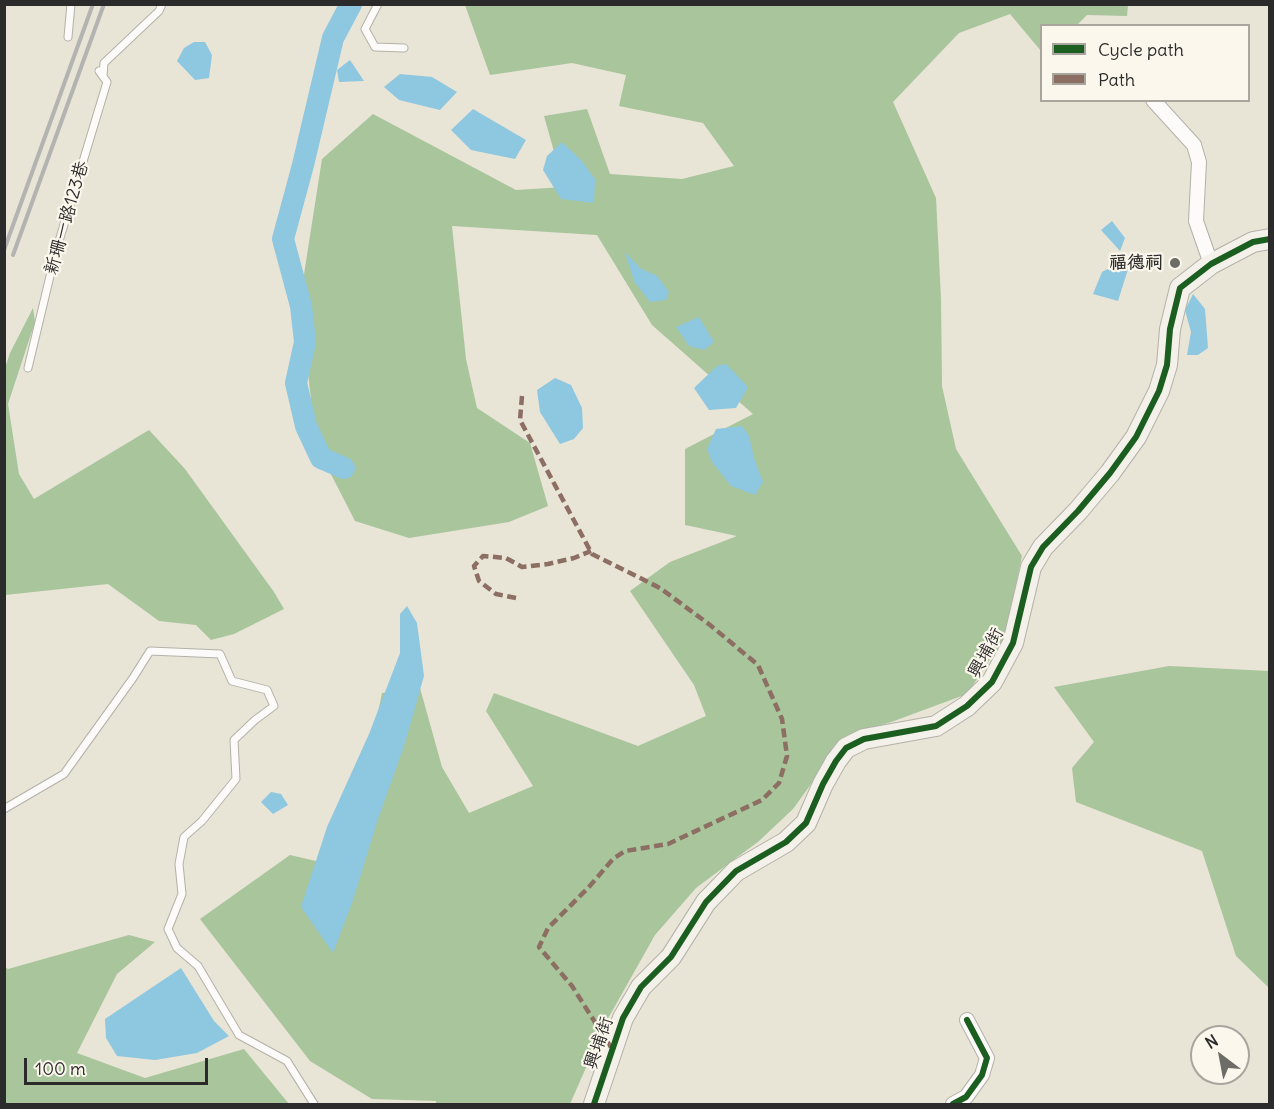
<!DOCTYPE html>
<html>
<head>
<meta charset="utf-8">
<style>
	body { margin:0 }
	#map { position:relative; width:1274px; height:1109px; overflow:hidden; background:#e8e4d6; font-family:Delius,sans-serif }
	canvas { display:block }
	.frame { position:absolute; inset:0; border:6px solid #2b2b2b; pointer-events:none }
	.legend { position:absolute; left:1040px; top:24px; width:210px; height:78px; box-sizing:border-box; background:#fbf7ec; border:2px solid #a8a59f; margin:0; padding:8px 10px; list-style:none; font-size:18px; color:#2b2b2b }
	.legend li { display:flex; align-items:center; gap:12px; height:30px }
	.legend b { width:30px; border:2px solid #a8a59f }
	.north { position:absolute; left:1190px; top:1025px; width:60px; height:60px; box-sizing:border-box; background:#fbf7ec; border:2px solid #a8a59f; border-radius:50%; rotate:328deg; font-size:16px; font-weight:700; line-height:24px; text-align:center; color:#2b2b2b }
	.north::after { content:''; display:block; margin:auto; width:21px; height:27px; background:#6d6c67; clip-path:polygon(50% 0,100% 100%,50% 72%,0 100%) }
	.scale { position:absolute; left:24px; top:1058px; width:184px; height:27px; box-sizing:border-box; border:3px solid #2b2b2b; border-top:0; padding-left:8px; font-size:18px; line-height:21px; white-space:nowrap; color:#2b2b2b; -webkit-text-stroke:4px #fbf7ec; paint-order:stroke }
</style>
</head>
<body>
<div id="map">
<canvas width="1274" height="1109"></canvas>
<div class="frame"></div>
<ul class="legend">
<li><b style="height:8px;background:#1b5e20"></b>Cycle path</li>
<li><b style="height:8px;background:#8d6e63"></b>Path</li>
</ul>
<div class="north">N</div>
<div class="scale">100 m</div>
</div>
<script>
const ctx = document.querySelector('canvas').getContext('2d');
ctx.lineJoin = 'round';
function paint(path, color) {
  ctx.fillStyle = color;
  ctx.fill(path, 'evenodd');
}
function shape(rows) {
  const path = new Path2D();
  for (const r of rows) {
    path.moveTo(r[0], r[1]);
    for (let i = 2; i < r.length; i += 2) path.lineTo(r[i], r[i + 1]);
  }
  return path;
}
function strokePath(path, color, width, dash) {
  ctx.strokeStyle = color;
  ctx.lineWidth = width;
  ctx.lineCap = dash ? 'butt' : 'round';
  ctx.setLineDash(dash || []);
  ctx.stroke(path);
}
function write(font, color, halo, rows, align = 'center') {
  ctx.font = font + ' Delius,"LXGW WenKai TC",sans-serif';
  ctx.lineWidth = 4.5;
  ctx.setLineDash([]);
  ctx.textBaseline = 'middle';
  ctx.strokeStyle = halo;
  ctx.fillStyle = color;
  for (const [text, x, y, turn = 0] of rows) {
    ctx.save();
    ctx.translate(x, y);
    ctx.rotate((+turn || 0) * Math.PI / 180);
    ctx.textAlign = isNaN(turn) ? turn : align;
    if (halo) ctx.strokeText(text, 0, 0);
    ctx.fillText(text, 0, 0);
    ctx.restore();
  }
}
paint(shape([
	[465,5,1128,5,1127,16,1087,15,1077,25,1042,26,1041,51,1010,14,959,33,893,102,936,198,941,299,942,386,956,449,1022,556,1005,637,967,694,894,721,845,737,793,809,759,841,696,888,655,935,606,1022,570,1104,436,1104,436,1101,372,1099,310,1061,200,919,290,855,346,868,382,693,420,688,442,767,469,813,533,786,486,711,494,693,638,746,706,716,694,685,630,591,670,562,737,536,685,525,685,449,753,414,652,325,597,235,452,226,466,359,477,408,530,443,548,506,509,522,409,538,355,521,316,445,300,300,322,159,373,114,516,190,564,187,544,116,587,109,610,174,682,179,734,166,703,123,619,106,626,75,572,63,490,75],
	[33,308,35,322,8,404,19,474,34,499,149,430,185,469,274,592,284,609,234,634,211,640,196,625,159,621,108,584,5,595,5,368,10,353],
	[1169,666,1269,671,1269,988,1236,956,1202,851,1076,802,1072,768,1094,742,1054,687],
	[129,935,155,942,117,974,77,1053,145,1078,244,1049,289,1104,5,1104,5,967,8,969]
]), '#a8c59c');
paint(shape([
	[194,42,205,42,212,55,209,78,195,80,177,61,184,48],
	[350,60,364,81,339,82,337,70],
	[400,74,432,77,457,92,440,110,399,100,384,87],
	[473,109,526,140,515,159,471,150,451,130],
	[562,142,581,160,595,179,594,203,561,199,543,170,547,156],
	[1112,221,1125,238,1120,251,1101,230],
	[625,252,640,268,657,276,669,292,666,300,650,302,634,281],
	[1121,262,1129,266,1118,301,1093,294,1102,272],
	[1193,294,1205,309,1208,348,1198,355,1187,355,1191,332,1185,310],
	[699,317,714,342,704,350,689,346,676,327],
	[726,364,748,387,736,408,709,410,694,388,717,366],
	[555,378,571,385,582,408,583,428,574,439,560,444,540,412,537,390],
	[742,426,749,436,754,458,763,482,755,495,731,486,712,462,707,449,716,429],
	[407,606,417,623,424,676,405,743,377,822,353,900,333,953,301,907,327,827,369,734,400,653,400,614],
	[271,792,281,794,288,805,273,814,261,802],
	[181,968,214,1021,229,1036,197,1053,155,1060,117,1056,106,1038,105,1019]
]), '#8ec7e0');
strokePath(shape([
	[344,468,321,458,306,426,296,383,305,342,301,306,283,239,303,165,333,38,351,4]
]), '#8ec7e0', 22);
const lane = shape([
	[378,4,365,29,375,47,404,48],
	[68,37,71,4],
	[103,76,104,63,159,11,162,4],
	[28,368,56,251,107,82,99,71],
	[4,809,64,774,133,678,150,651,220,654,232,681,267,690,274,706,255,720,234,740,236,779,202,821,184,837,179,864,182,894,168,929,177,948,198,966,239,1035,287,1061,314,1104]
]);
const street = shape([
	[1153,100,1194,145,1199,162,1196,221,1211,264],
	[953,1104,966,1097,982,1075,987,1058,967,1020]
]);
const secondary = shape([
	[594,1104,623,1018,641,987,671,957,706,902,736,871,786,842,806,823,823,784,836,761,846,748,864,739,936,726,967,706,992,682,1013,643,1031,567,1043,547,1078,511,1110,473,1136,437,1159,391,1167,365,1170,329,1180,288,1211,264,1253,242,1270,239]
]);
strokePath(lane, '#b3b1a8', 9);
strokePath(street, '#b3b1a8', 16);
strokePath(secondary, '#b3b1a8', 22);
strokePath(lane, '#fcfbf9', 7);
strokePath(street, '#fcfbf9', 14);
strokePath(secondary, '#f3f1ea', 20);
strokePath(shape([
	[4,250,93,4],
	[13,255,104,4]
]), '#b3b3b1', 4);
strokePath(shape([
	[522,396,520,420,592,554,660,588,710,625,758,665,782,719,787,756,779,783,762,800,668,844,625,851,613,859,588,888,548,928,539,947,572,986,612,1049],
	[516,598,496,594,479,581,474,566,483,556,506,558,522,567,548,564,574,558,591,551]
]), '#8d6e63', 4.5, [9, 4.5]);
strokePath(shape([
	[594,1104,623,1018,641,987,671,957,706,902,736,871,786,842,806,823,823,784,836,761,846,748,864,739,936,726,967,706,992,682,1013,643,1031,567,1043,547,1078,511,1110,473,1136,437,1159,391,1167,365,1170,329,1180,288,1211,264,1253,242,1270,239],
	[953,1104,966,1097,982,1075,987,1058,967,1020]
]), '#1b5e20', 6);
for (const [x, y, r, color] of [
	[1175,263,6,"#6d6c67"]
]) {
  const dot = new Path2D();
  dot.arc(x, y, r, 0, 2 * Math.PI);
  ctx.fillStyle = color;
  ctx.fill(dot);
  strokePath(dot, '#fbf7ec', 2);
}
write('18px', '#2b2b2b', '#fbf7ec', [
	["新珊一路123巷",67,218,-74],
	["興埔街",986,653,-61],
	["興埔街",599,1043,-71]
]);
write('bold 18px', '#2b2b2b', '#fbf7ec', [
	["福德祠",1163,263]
], 'right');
</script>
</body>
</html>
